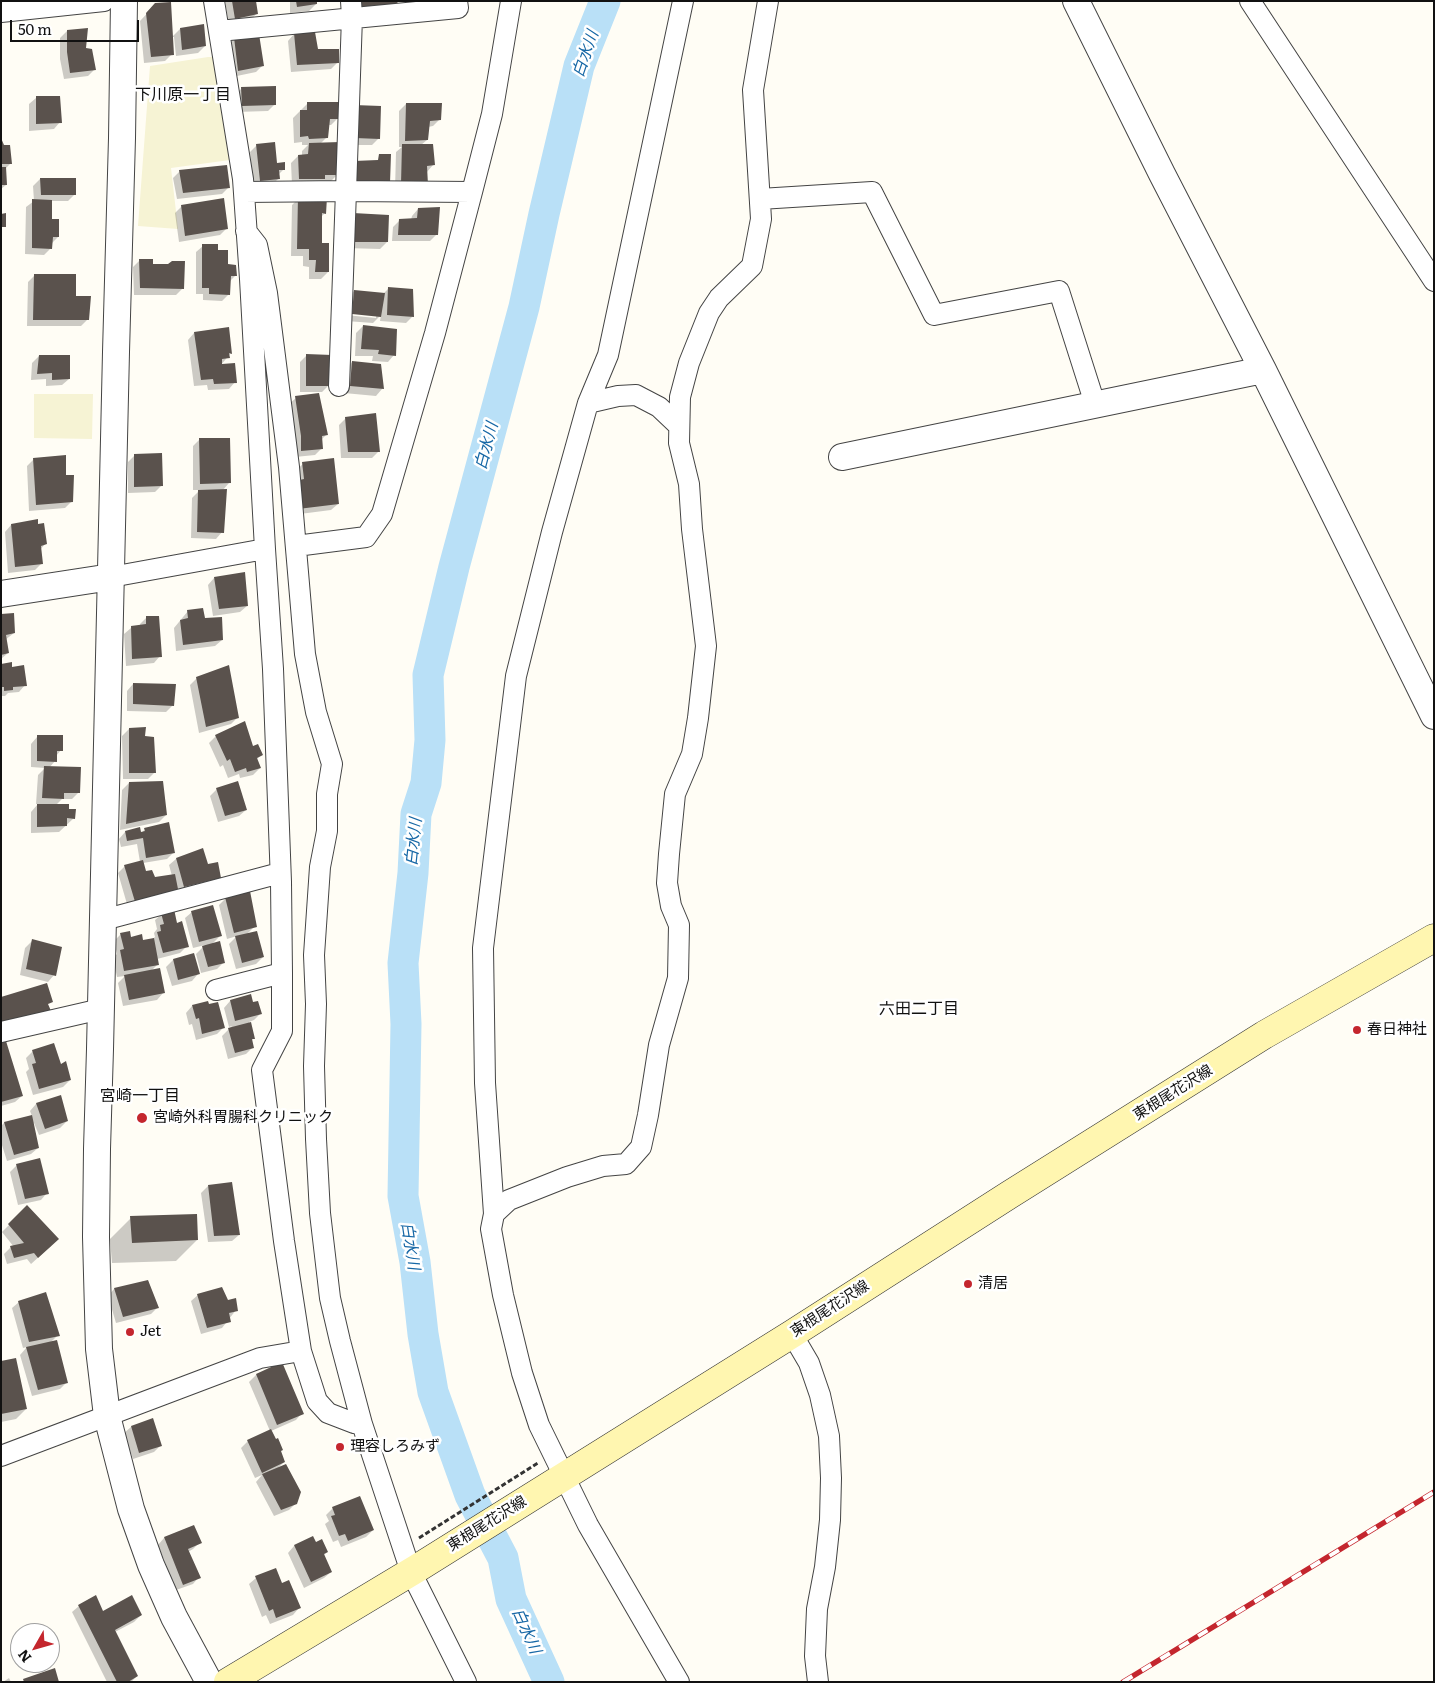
<!DOCTYPE html>
<html>
<head>
<meta charset="utf-8">
<style>
	body { margin:0 }
	#map { position:relative; width:1435px; height:1683px; overflow:hidden; background:#fffdf5; font-family:Literata,serif }
	canvas { display:block }
	.frame { position:absolute; inset:0; border:2px solid #111; pointer-events:none }
	.north { position:absolute; left:10px; top:1623px; width:50px; height:50px; box-sizing:border-box; background:#fff; border:1px solid #a0a0a0; border-radius:50%; rotate:232deg; font-size:14px; font-weight:700; line-height:20px; text-align:center; color:#111 }
	.north::after { content:''; display:block; margin:auto; width:18px; height:22px; background:#c4262e; clip-path:polygon(50% 0,100% 100%,50% 72%,0 100%) }
	.scale { position:absolute; left:10px; top:20px; width:129px; height:22px; box-sizing:border-box; border:2px solid #111; border-top:0; padding-left:6px; font-size:15px; line-height:18px; white-space:nowrap; color:#111; -webkit-text-stroke:4px #fff; paint-order:stroke }
</style>
</head>
<body>
<div id="map">
<canvas width="1435" height="1683"></canvas>
<div class="frame"></div>
<div class="north">N</div>
<div class="scale">50 m</div>
</div>
<script>
const ctx = document.querySelector('canvas').getContext('2d');
ctx.lineJoin = 'round';
function paint(path, color) {
  ctx.fillStyle = color;
  ctx.fill(path, 'evenodd');
}
function shape(rows) {
  const path = new Path2D();
  for (const r of rows) {
    path.moveTo(r[0], r[1]);
    for (let i = 2; i < r.length; i += 2) path.lineTo(r[i], r[i + 1]);
  }
  return path;
}
function strokePath(path, color, width, dash) {
  ctx.strokeStyle = color;
  ctx.lineWidth = width;
  ctx.lineCap = dash ? 'butt' : 'round';
  ctx.setLineDash(dash || []);
  ctx.stroke(path);
}
function write(font, color, halo, rows, align = 'center') {
  ctx.font = font + ' Literata,"Noto Sans JP",serif';
  ctx.lineWidth = 5;
  ctx.setLineDash([]);
  ctx.textBaseline = 'middle';
  ctx.strokeStyle = halo;
  ctx.fillStyle = color;
  for (const [text, x, y, turn = 0] of rows) {
    ctx.save();
    ctx.translate(x, y);
    ctx.rotate((+turn || 0) * Math.PI / 180);
    ctx.textAlign = isNaN(turn) ? turn : align;
    if (halo) ctx.strokeText(text, 0, 0);
    ctx.fillText(text, 0, 0);
    ctx.restore();
  }
}
paint(shape([
	[208,57,214,57,230,160,171,168,178,229,138,226,150,66],
	[34,394,93,394,92,439,34,438]
]), '#f6f3d4');
paint(shape([
	[225,1,255,1,256,14,250,21,229,25],
	[290,1,315,1,316,4,309,11,290,13],
	[156,4,172,54,165,61,144,63,140,21],
	[180,29,205,46,198,53,176,56,174,37,172,37],
	[67,31,85,49,94,70,88,76,64,79,60,59,60,38],
	[294,34,317,51,338,62,331,69,291,72,288,41],
	[235,38,263,65,256,72,232,77,228,45],
	[242,88,275,104,268,111,236,112,235,95],
	[36,98,60,122,54,129,29,131,29,104],
	[308,103,338,118,331,125,328,125,327,137,320,144,338,174,331,181,321,181,317,185,292,185,291,163,298,156,302,156,302,151,308,145,302,145,302,142,294,143,293,118],
	[406,104,440,119,433,126,428,127,427,140,421,145,433,165,427,172,395,190,396,152,402,147,399,147,399,111],
	[379,107,379,138,372,145,348,145],
	[1,140,11,163,5,169,6,185,1,189],
	[257,145,276,164,284,169,278,175,279,178,272,185,253,187,250,152],
	[180,171,228,188,222,194,177,199,173,178],
	[40,179,75,179,75,194,68,201,51,201,51,221,58,237,51,244,51,248,44,255,25,254,26,207,34,201,33,186],
	[299,198,325,213,321,217,321,245,328,272,321,279,309,279,309,267,303,266,303,256,291,256,292,205],
	[182,206,227,228,220,235,179,242,175,213],
	[418,209,437,234,430,241,392,241,393,227,400,220,411,220,412,216],
	[347,222,387,242,380,249,345,248],
	[203,246,217,251,236,275,229,282,229,294,222,301,203,300,203,294,196,294,196,252],
	[140,260,151,265,168,266,183,288,176,295,134,295,133,267],
	[34,276,75,297,87,320,81,326,27,326,28,282],
	[388,289,412,317,406,323,380,321,381,315,373,323,346,321,346,315,376,318,376,315,346,312,348,298,354,291,383,294],
	[363,326,394,355,388,362,372,361,373,356,355,356,356,333],
	[194,333,231,353,220,366,235,382,229,389,208,390,207,385,194,386,188,340],
	[307,355,328,386,322,392,300,392,300,362],
	[39,356,69,379,62,385,46,386,46,379,31,380,32,363],
	[352,362,380,365,382,389,376,396,344,393,346,369],
	[296,398,327,434,321,440,322,448,315,455,295,457,289,404],
	[346,418,379,451,372,458,341,458,339,425],
	[200,439,229,483,222,491,222,532,216,539,191,538,192,498,200,490,193,490,193,446],
	[135,455,162,485,155,492,128,493,128,462],
	[34,459,65,476,72,501,65,508,29,511,27,466],
	[303,464,338,504,331,510,292,515,296,470],
	[11,525,46,543,40,550,42,563,35,570,8,573,5,532],
	[214,578,247,606,240,612,213,616,208,585],
	[188,611,204,620,222,640,215,646,176,651,174,628],
	[1,616,14,633,5,640,8,653,1,659],
	[147,617,160,656,154,663,126,666,124,634,131,628,140,626,140,624],
	[1,665,11,668,25,685,19,692,8,693,5,696,1,696],
	[197,678,238,717,231,724,199,733,190,685],
	[133,684,173,705,166,712,127,711,127,691],
	[129,729,144,737,155,772,148,779,123,779,122,736],
	[216,736,252,747,261,755,256,760,260,768,253,775,240,778,239,774,228,778,223,765,220,767,209,743],
	[37,737,61,750,56,756,55,761,49,768,79,792,72,799,62,799,56,805,68,811,74,818,59,832,31,833,31,812,38,804,36,804,38,775,45,768,31,767,31,744],
	[129,783,166,815,159,822,120,830,122,790],
	[217,789,246,810,239,816,218,822,210,796],
	[145,829,174,852,167,859,143,863,145,873,154,879,172,876,169,865,176,859,207,866,220,877,213,884,129,911,118,873,125,866,140,862,137,844,121,847,119,839,125,832,141,834],
	[226,898,255,926,247,934,263,957,256,964,236,969,229,944,237,936,227,939,219,905],
	[192,912,220,936,211,945,224,962,217,969,201,973,196,954,205,945,193,948,185,918],
	[162,914,176,924,187,946,180,953,157,959,158,964,151,971,163,993,157,1000,123,1006,118,983,125,976,117,977,113,958,117,954,114,941,121,934,142,942,151,940,155,937,154,933,157,929,155,920],
	[32,941,54,975,48,982,20,975,25,948],
	[193,955,198,974,192,981,172,986,166,967,173,960],
	[250,996,252,1004,260,1014,254,1020,249,1022,254,1038,251,1041,253,1047,246,1054,228,1059,222,1036,232,1026,229,1027,224,1008,230,1001],
	[192,1006,223,1028,217,1034,196,1040,192,1024,189,1025,186,1013],
	[1,1044,22,1096,15,1102,1,1106],
	[33,1051,60,1065,70,1080,63,1087,33,1095,26,1072,29,1069,26,1058],
	[60,1097,67,1121,60,1128,39,1135,34,1123,33,1124,38,1148,31,1154,7,1161,1,1142,1,1126,4,1123,32,1116,30,1111,36,1104],
	[17,1165,47,1193,41,1200,18,1205,10,1172],
	[208,1186,239,1235,232,1241,208,1242,201,1193],
	[27,1207,51,1246,31,1264,27,1259,7,1264,4,1254,11,1247,14,1247,2,1232],
	[131,1218,197,1240,176,1261,112,1263,110,1239],
	[148,1281,158,1307,151,1314,116,1323,108,1296,114,1289],
	[198,1295,227,1301,236,1310,222,1328,201,1334,191,1301],
	[19,1302,58,1335,51,1342,67,1382,60,1389,32,1396,20,1355,27,1347,23,1348,12,1308],
	[1,1363,26,1409,16,1419,1,1422],
	[282,1364,302,1413,296,1420,271,1431,284,1462,276,1470,296,1503,289,1510,274,1516,256,1482,262,1475,255,1478,241,1448,248,1441,270,1431,249,1382,256,1375],
	[152,1420,160,1446,154,1452,133,1459,124,1433,131,1427],
	[333,1508,373,1530,366,1537,341,1547,338,1540,333,1542,325,1524,329,1521,326,1515],
	[193,1527,200,1542,193,1549,188,1552,199,1577,193,1584,176,1590,158,1545,164,1538],
	[312,1538,315,1543,327,1552,323,1556,331,1572,324,1578,304,1588,288,1553,294,1546],
	[256,1578,281,1584,299,1608,293,1615,270,1624,266,1615,262,1617,249,1584],
	[79,1606,103,1613,141,1615,134,1622,115,1632,137,1676,131,1682,107,1682,72,1612],
	[9,1678,11,1682,3,1682]
]), '#0003');
strokePath(shape([
	[549,1682,511,1599,503,1558,470,1495,433,1392,423,1334,415,1262,403,1196,406,1024,403,963,413,873,416,814,426,783,430,740,428,675,454,567,524,307,544,214,579,66,605,1]
]), '#b9e0f7', 31);
paint(shape([
	[232,1,256,1,258,14,235,19],
	[296,1,317,1,317,4,297,7],
	[356,1,397,1,398,4,356,7],
	[171,2,174,55,151,57,146,13,155,3],
	[204,24,206,46,182,50,180,28],
	[88,28,86,48,92,49,96,70,70,73,67,52,67,30],
	[315,32,318,49,339,49,339,63,297,65,294,33],
	[259,34,264,66,238,71,234,37],
	[276,86,276,105,242,106,241,87],
	[36,96,60,96,62,123,36,124],
	[307,102,340,102,339,119,330,119,328,138,309,139,308,136,300,137,300,110,307,110],
	[406,103,442,103,441,120,430,121,428,140,405,141],
	[354,105,381,106,380,139,355,138],
	[1,138,4,145,10,145,12,164,1,164],
	[275,142,277,163,285,162,285,170,279,170,280,179,260,181,256,144],
	[340,142,339,175,325,175,325,179,299,179,298,155,308,154,309,143],
	[402,144,433,144,435,165,427,166,428,185,401,184],
	[379,154,391,154,390,183,354,183,354,161,378,160],
	[227,165,230,188,183,193,179,170],
	[1,167,6,167,7,185,1,185],
	[40,178,76,178,76,195,41,195],
	[298,196,327,197,326,214,322,213,322,243,329,243,329,272,315,272,316,260,309,260,309,249,297,249],
	[224,198,228,229,185,236,181,205],
	[32,199,52,200,52,219,59,219,59,237,53,237,52,249,32,248],
	[440,207,438,235,398,235,399,219,417,218,418,208],
	[6,213,6,227,1,227,1,214],
	[353,213,389,215,388,242,352,242],
	[202,244,218,244,218,250,228,250,228,264,236,265,237,276,231,276,230,295,209,294,209,288,202,288],
	[139,259,153,259,153,264,168,264,172,261,185,261,184,289,140,288],
	[34,274,76,274,76,296,91,296,89,320,33,320],
	[388,287,413,289,414,317,387,315],
	[354,290,385,293,381,317,352,314],
	[363,325,397,329,396,356,378,354,379,350,361,349],
	[229,327,232,354,229,353,230,358,222,359,222,364,235,363,237,383,214,384,213,379,201,380,194,332],
	[306,354,332,355,330,386,306,386],
	[39,355,70,355,70,379,52,380,52,373,37,374],
	[352,361,381,364,384,389,350,386],
	[319,393,328,435,322,436,323,449,301,451,301,436,295,396],
	[376,413,380,452,348,452,345,417],
	[199,438,230,438,231,483,200,484],
	[162,453,163,486,134,487,134,454],
	[66,455,66,475,74,475,73,502,36,505,33,458],
	[334,458,339,504,298,509,295,481,304,479,302,462],
	[227,489,224,533,197,532,198,490],
	[38,519,38,524,44,523,47,544,41,546,43,564,15,567,11,524],
	[245,572,248,606,219,609,214,577],
	[203,608,205,618,222,617,223,640,183,645,180,620,188,618,187,610],
	[14,613,15,633,6,635,9,653,1,655,1,614],
	[146,616,159,616,162,657,132,659,131,626,146,624],
	[12,662,12,667,24,665,27,686,13,687,13,690,4,691,4,687,1,687,1,664],
	[229,665,239,718,206,727,196,677],
	[133,683,176,684,174,706,133,704],
	[245,721,253,746,258,744,263,755,257,758,261,768,247,772,246,768,235,772,230,759,227,761,215,735],
	[146,727,145,736,154,737,156,773,129,773,129,728],
	[37,735,63,735,63,751,57,751,57,762,37,761],
	[44,766,81,767,80,793,64,793,64,799,42,798],
	[163,781,167,815,126,824,129,782],
	[238,781,247,810,225,816,216,788],
	[37,804,69,804,69,809,76,809,75,819,67,818,67,826,37,827],
	[169,822,175,853,146,858,143,838,127,841,125,831,140,827,141,832,145,831,144,828],
	[203,848,208,864,218,862,221,878,184,887,176,858],
	[143,860,146,871,152,870,155,877,175,874,179,894,136,905,124,865],
	[250,891,257,927,234,933,225,897],
	[213,905,222,936,199,942,191,911],
	[174,909,177,923,182,921,189,947,163,953,157,932,161,931,160,925,164,924,161,913],
	[130,931,131,937,142,934,143,940,154,938,159,965,124,971,120,950,124,949,120,933],
	[257,931,264,957,242,963,235,936],
	[32,939,62,947,56,976,26,969],
	[220,941,225,963,208,967,202,946],
	[194,953,200,974,178,980,173,959],
	[160,968,165,993,129,1000,124,975],
	[47,983,53,1002,48,1004,51,1011,1,1025,1,997],
	[251,994,253,1002,258,1001,262,1014,235,1021,230,1000],
	[208,1001,209,1004,218,1002,225,1028,202,1034,199,1018,196,1019,192,1005],
	[251,1022,255,1039,252,1039,254,1048,235,1053,228,1028],
	[6,1041,23,1096,1,1102,1,1042],
	[54,1043,61,1064,66,1061,71,1080,39,1089,32,1064,36,1063,32,1050],
	[61,1095,68,1121,45,1129,36,1103],
	[32,1115,39,1148,14,1155,4,1122],
	[40,1158,49,1194,25,1199,16,1164],
	[232,1182,240,1235,214,1236,208,1185],
	[27,1205,59,1239,38,1258,34,1253,14,1258,10,1246,24,1243,8,1224],
	[197,1214,198,1240,132,1243,130,1216],
	[148,1280,159,1308,123,1317,114,1288],
	[222,1287,228,1300,236,1298,238,1311,229,1313,231,1322,207,1328,197,1294],
	[46,1292,60,1336,29,1342,18,1301],
	[57,1340,68,1383,38,1390,26,1347],
	[16,1358,27,1409,1,1414,1,1361],
	[282,1362,304,1414,277,1425,256,1374],
	[153,1418,162,1446,139,1453,131,1426],
	[271,1429,276,1439,278,1438,283,1450,281,1451,285,1462,262,1473,247,1440],
	[286,1464,301,1492,297,1504,281,1510,262,1474],
	[360,1496,374,1530,348,1541,345,1534,339,1536,331,1516,335,1515,332,1507],
	[194,1525,202,1543,188,1549,201,1578,183,1585,164,1537],
	[313,1536,316,1542,322,1539,328,1552,324,1554,332,1572,311,1582,294,1545],
	[276,1568,282,1583,289,1580,301,1608,276,1618,273,1609,269,1611,255,1576],
	[96,1595,103,1611,132,1595,142,1615,115,1630,138,1676,128,1682,117,1682,78,1605],
	[55,1668,59,1682,24,1682,23,1679]
]), '#5a524d');
const minor = shape([
	[1250,1,1434,281],
	[1,12,104,1],
	[219,31,458,8,457,1],
	[244,192,346,191,352,17,351,1],
	[472,192,492,114,511,1],
	[760,199,872,192,934,315,1059,291,1095,404],
	[246,231,257,245,267,293,289,467,305,654,316,712,332,764,327,794,327,831,320,867,314,955,316,1004,314,1066,316,1139,320,1213,330,1298,340,1341,362,1424],
	[588,403,618,396,636,395,659,407,678,425],
	[296,546,366,537,382,514,435,333,472,192,346,191,339,386],
	[111,577,265,549,250,279,243,179,214,1],
	[103,920,280,873],
	[282,973,282,1031,262,1070,284,1241,301,1351,317,1401,328,1413,354,1423,362,1424,411,1572,466,1682],
	[216,990,282,973,281,882,273,669,265,549],
	[1,1032,101,1009],
	[494,1214,485,1083,483,948,516,676,552,532,588,403,608,355,683,1],
	[792,1334,809,1363,820,1395,829,1436,831,1478,830,1520,825,1567,817,1609,815,1656,818,1682],
	[1,1456,260,1358,301,1351],
	[679,1682,588,1525,539,1425,522,1373,503,1295,491,1229,494,1214,509,1200,567,1177,603,1166,626,1164,641,1147,648,1115,659,1045,678,978,679,925,671,906,667,883,669,854,675,794,692,754,698,718,706,646,692,529,689,484,679,443,680,397,689,363,709,313,719,298,752,266,761,219,753,90,768,1]
]);
const tertiary = shape([
	[124,1,122,138,116,352,100,1049,97,1149,96,1237,99,1349,107,1416,131,1509,151,1565,174,1617,209,1682],
	[1076,1,1162,174,1263,370,1434,716],
	[842,457,1263,370],
	[1,594,111,577]
]);
const secondary = shape([
	[228,1682,416,1569,792,1334,1009,1195,1264,1035,1434,938]
]);
strokePath(minor, '#444', 22);
strokePath(tertiary, '#444', 28);
strokePath(secondary, '#333', 29);
strokePath(shape([
	[419,1538,538,1463]
]), '#333', 3, [5, 2.5]);
strokePath(minor, '#fff', 20);
strokePath(tertiary, '#fff', 26);
strokePath(secondary, '#fff6b0', 28);
const rail = shape([
	[1123,1682,1434,1492]
]);
strokePath(rail, '#c4262e', 5.5);
strokePath(rail, '#fff', 4, [11]);
for (const [x, y, r, color] of [
	[1357,1030,5,"#c4262e"],
	[142,1118,6,"#c4262e"],
	[968,1284,5,"#c4262e"],
	[130,1332,5,"#c4262e"],
	[340,1447,5,"#c4262e"]
]) {
  const dot = new Path2D();
  dot.arc(x, y, r, 0, 2 * Math.PI);
  ctx.fillStyle = color;
  ctx.fill(dot);
  strokePath(dot, '#fff', 2);
}
write('15px', '#111', '#fff', [
	["春日神社",1367,1030],
	["宮崎外科胃腸科クリニック",153,1118],
	["清居",978,1284],
	["Jet",140,1332],
	["理容しろみず",350,1447]
], 'left');
write('15px', '#111', '#fff', [
	["東根尾花沢線",1173,1093,-32],
	["東根尾花沢線",830,1309,-33],
	["東根尾花沢線",487,1524,-32]
]);
write('italic 16px', '#1768a6', '#fff', [
	["白水川",586,54,-71],
	["白水川",487,446,-75],
	["白水川",414,842,-84],
	["白水川",410,1246,81],
	["白水川",526,1631,66]
]);
write('16px', '#111', '#fff', [
	["下川原一丁目",183,95],
	["六田二丁目",919,1009],
	["宮崎一丁目",140,1096]
]);
</script>
</body>
</html>
